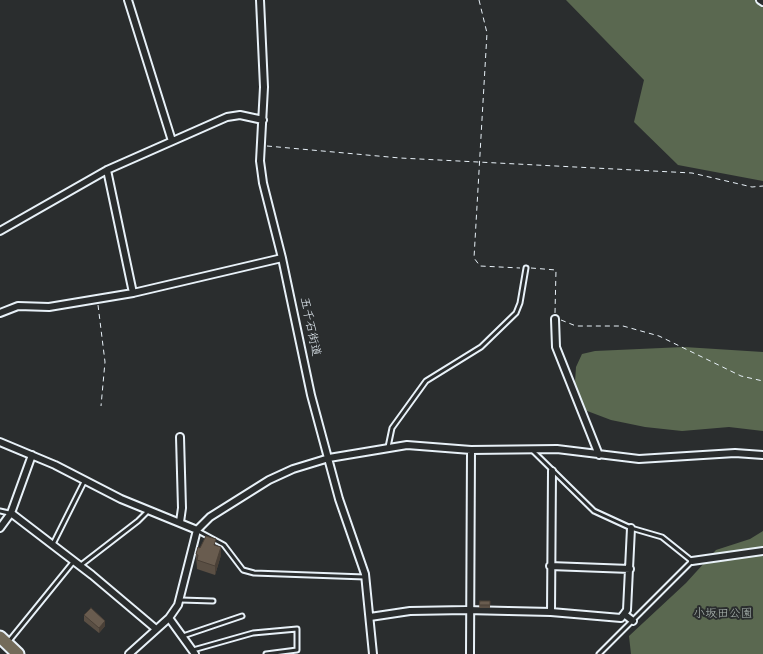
<!DOCTYPE html>
<html>
<head>
<meta charset="utf-8">
<style>
	body { margin:0 }
	canvas { display:block; background:#2a2d2e }
</style>
</head>
<body>
<canvas width="763" height="654"></canvas>
<script>
const ctx = document.querySelector('canvas').getContext('2d');
ctx.lineJoin = 'round';
function paint(path, color) {
  ctx.fillStyle = color;
  ctx.fill(path, 'evenodd');
}
function shape(rows) {
  const path = new Path2D();
  for (const r of rows) {
    path.moveTo(r[0], r[1]);
    for (let i = 2; i < r.length; i += 2) path.lineTo(r[i], r[i + 1]);
  }
  return path;
}
function strokePath(path, color, width, dash) {
  ctx.strokeStyle = color;
  ctx.lineWidth = width;
  ctx.lineCap = dash ? 'butt' : 'round';
  ctx.setLineDash(dash || []);
  ctx.stroke(path);
}
function write(font, color, halo, rows, align = 'center') {
  ctx.font = font + ' Kalam,"Klee One",sans-serif';
  ctx.lineWidth = 4;
  ctx.setLineDash([]);
  ctx.textBaseline = 'middle';
  ctx.strokeStyle = halo;
  ctx.fillStyle = color;
  for (const [text, x, y, turn = 0] of rows) {
    ctx.save();
    ctx.translate(x, y);
    ctx.rotate((+turn || 0) * Math.PI / 180);
    ctx.textAlign = isNaN(turn) ? turn : align;
    if (halo) ctx.strokeText(text, 0, 0);
    ctx.fillText(text, 0, 0);
    ctx.restore();
  }
}
paint(shape([
	[566,0,763,0,763,181,678,165,634,122,644,80],
	[684,347,763,352,763,431,729,427,682,431,645,427,611,420,582,409,577,398,575,383,576,367,582,354,595,351],
	[763,531,763,654,631,654,629,636,686,583,716,550,750,539]
]), '#5a6850');
const lane = shape([
	[388,447,392,428,426,381,481,347,516,313,520,303,526,268],
	[533,451,594,511,631,528,662,537,692,561,599,654],
	[0,511,9,513],
	[198,531,224,545,243,570,254,573,365,577],
	[53,544,85,480],
	[81,565,138,521,148,511],
	[181,600,213,601],
	[183,636,242,616],
	[9,641,74,561],
	[193,650,253,633,297,629,297,650,266,654]
]);
const street = shape([
	[128,0,172,141],
	[260,0,264,87,260,161,263,183,282,258,311,395,339,499,365,574,373,654],
	[760,0,763,2],
	[107,170,133,293],
	[0,231,107,170,227,117,240,115,263,120],
	[0,313,18,306,49,307,133,293,282,258],
	[555,319,556,347,599,455],
	[0,442,55,465,121,499,197,530],
	[11,513,92,575,156,629],
	[180,522,182,508,180,437],
	[0,528,11,513,32,455],
	[692,561,763,551],
	[550,566,630,569],
	[551,612,552,471],
	[624,614,633,621],
	[370,617,410,611,466,610,551,612,621,618,627,610,631,528],
	[169,618,195,654],
	[129,654,169,618,178,605,197,530,210,517,269,480,293,469,329,458,407,445,471,450,557,449,639,459,735,453,763,455],
	[470,654,471,450]
]);
const highway = shape([
	[0,637,18,654]
]);
strokePath(lane, '#e8f1f8', 7);
strokePath(street, '#e8f1f8', 10);
strokePath(highway, '#e8f1f8', 15);
strokePath(shape([
	[479,0,487,33,474,258,480,266,520,268],
	[267,146,400,158,692,173,752,187,763,186],
	[531,268,556,270,555,313],
	[98,305,105,362,101,406],
	[561,320,576,326,623,326,659,336,741,376,763,381]
]), '#e8f1f8', 1, [5, 4]);
strokePath(lane, '#2a2d2e', 3);
strokePath(street, '#2a2d2e', 6);
strokePath(highway, '#736b5a', 11);
paint(shape([
	[216,545,221,555,215,575,197,569,196,554,200,548],
	[480,601,490,601,490,608,479,608],
	[84,615,105,626,99,633,84,621]
]), '#5a4f44');
paint(shape([
	[221,547,221,555,215,575,215,566],
	[105,621,105,626,99,633,99,628]
]), '#4a4037');
const building = shape([
	[206,536,216,539,214,545,221,547,215,566,197,560,198,555,196,554,198,547,200,548,206,536],
	[480,601,490,601,490,605,479,605,480,601],
	[91,608,105,621,99,628,84,615,91,608]
]);
paint(building, '#695c4f');
strokePath(building, '#4a4037', 1);
write('12px', '#e8f1f8', '#2a2d2e', [
	["五千石街道",309,327,78]
]);
write('12px', '#afbab5', '#2a2d2e', [
	["小坂田公園",723,615]
]);
</script>
</body>
</html>
